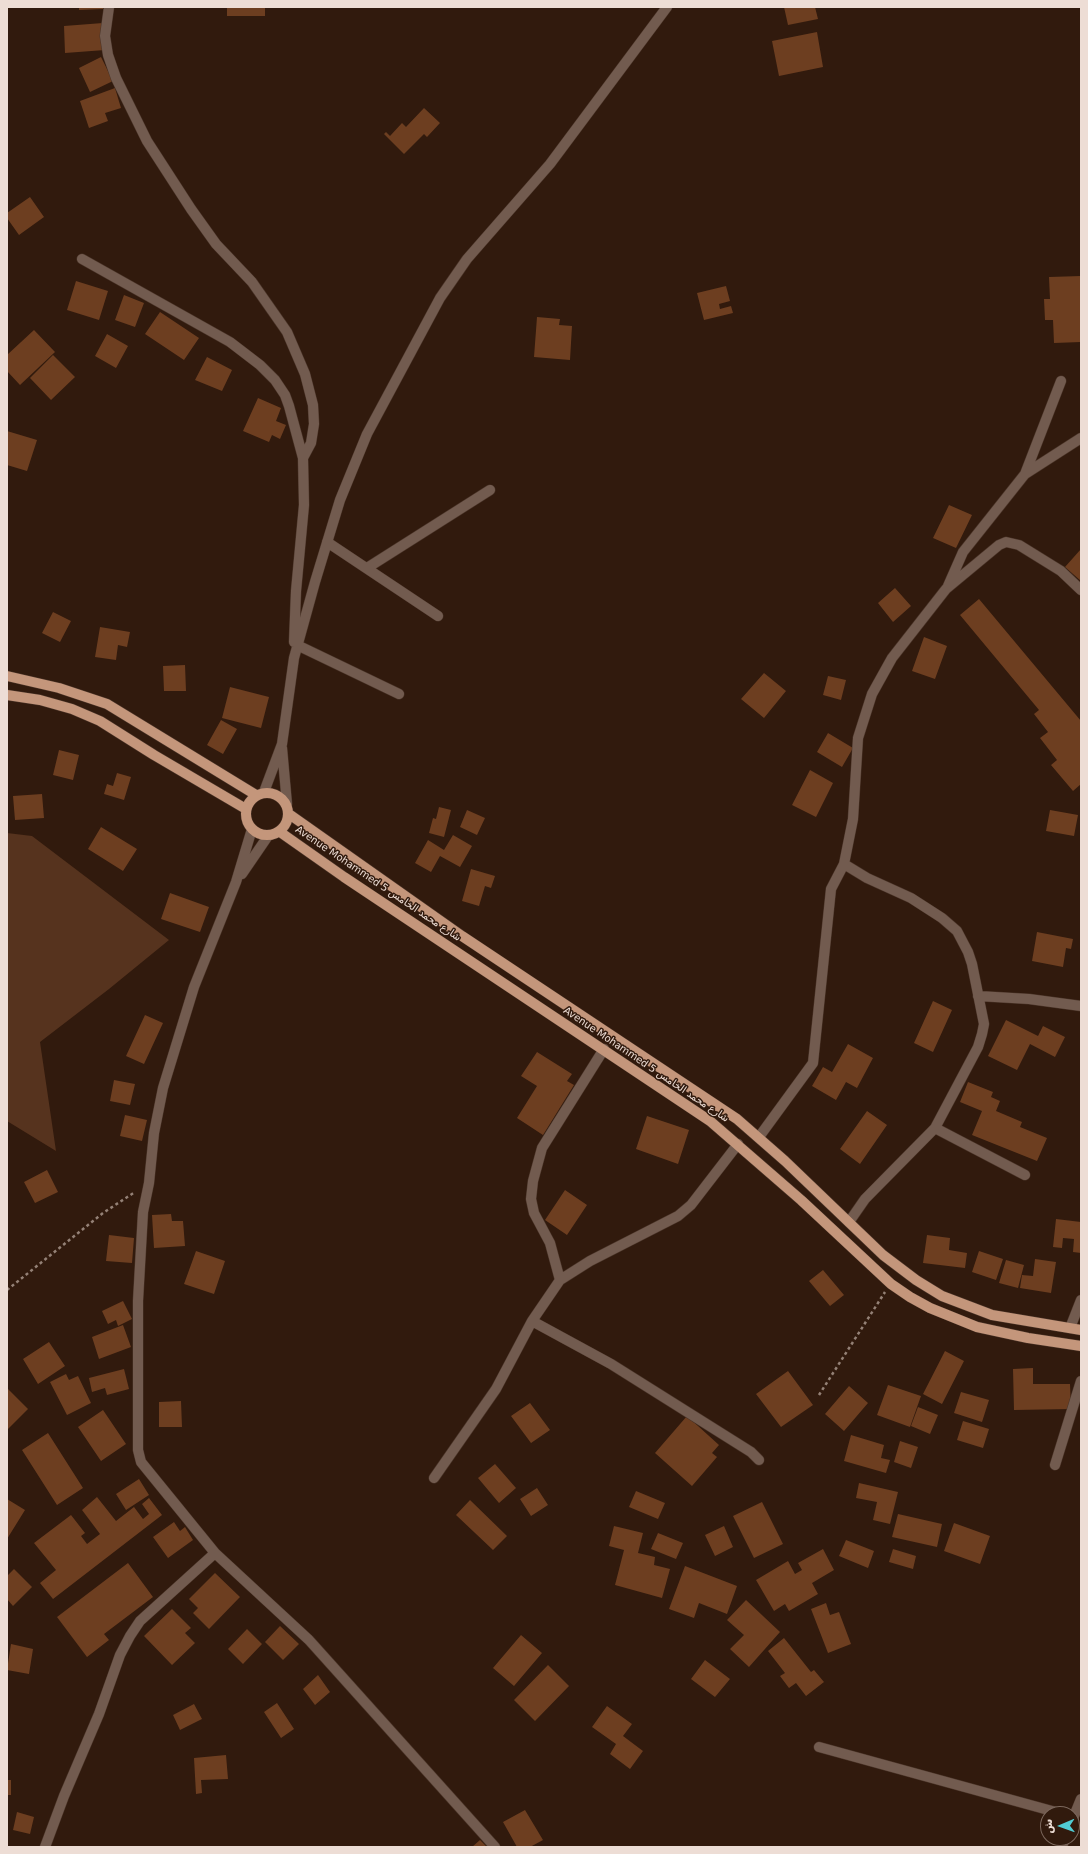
<!DOCTYPE html>
<html>
<head>
<meta charset="utf-8">
<style>
	body { margin:0 }
	#map { position:relative; width:1088px; height:1854px; overflow:hidden; background:#311a0d; font-family:"DejaVu Sans",Cairo,sans-serif }
	canvas { display:block }
	.frame { position:absolute; inset:0; border:8px solid #edddd5; pointer-events:none }
	.north { position:absolute; left:1040px; top:1806px; width:40px; height:40px; box-sizing:border-box; background:#311a0d; border:1px solid #7c685d; border-radius:50%; rotate:268deg; font-size:11px; font-weight:700; line-height:16px; text-align:center; color:#edddd5 }
	.north::after { content:''; display:block; margin:auto; width:14px; height:18px; background:#51ccd4; clip-path:polygon(50% 0,100% 100%,50% 72%,0 100%) }
</style>
</head>
<body>
<div id="map">
<canvas width="1088" height="1854"></canvas>
<div class="frame"></div>
<div class="north">ش</div>
</div>
<script>
const ctx = document.querySelector('canvas').getContext('2d');
ctx.lineJoin = 'round';
function paint(path, color) {
  ctx.fillStyle = color;
  ctx.fill(path, 'evenodd');
}
function shape(rows) {
  const path = new Path2D();
  for (const r of rows) {
    if (r.length === 3) {
      path.moveTo(r[0] + r[2], r[1]);
      path.arc(r[0], r[1], r[2], 0, 2 * Math.PI);
      continue;
    }
    path.moveTo(r[0], r[1]);
    for (let i = 2; i < r.length; i += 2) path.lineTo(r[i], r[i + 1]);
  }
  return path;
}
function strokePath(path, color, width, dash) {
  ctx.strokeStyle = color;
  ctx.lineWidth = width;
  ctx.lineCap = dash ? 'butt' : 'round';
  ctx.setLineDash(dash || []);
  ctx.stroke(path);
}
function write(font, color, halo, rows, align = 'center') {
  ctx.font = font + ' "DejaVu Sans",Cairo,sans-serif';
  ctx.lineWidth = 3;
  ctx.setLineDash([]);
  ctx.textBaseline = 'middle';
  ctx.strokeStyle = halo;
  ctx.fillStyle = color;
  for (const [text, x, y, turn = 0] of rows) {
    ctx.save();
    ctx.translate(x, y);
    ctx.rotate((+turn || 0) * Math.PI / 180);
    ctx.textAlign = isNaN(turn) ? turn : align;
    if (halo) ctx.strokeText(text, 0, 0);
    ctx.fillText(text, 0, 0);
    ctx.restore();
  }
}
paint(shape([
	[7,833,32,836,169,940,109,989,40,1042,56,1151,7,1121]
]), '#56331e');
paint(shape([
	[79,7,103,7,103,9,79,10],
	[227,7,265,7,265,16,227,16],
	[784,7,815,7,818,19,788,25],
	[103,23,105,50,65,53,64,26],
	[817,32,823,67,779,76,772,41],
	[101,57,113,81,90,92,79,68],
	[115,88,121,108,105,113,108,121,89,128,80,101],
	[424,108,440,123,427,137,424,134,404,154,384,134,386,132,390,136,402,123,406,127],
	[30,197,44,217,19,235,7,218,7,213],
	[1081,276,1081,342,1054,343,1053,320,1045,320,1044,299,1050,299,1049,277],
	[76,281,108,291,99,320,67,310],
	[726,286,730,301,719,304,720,309,731,306,733,313,704,320,697,293],
	[124,295,144,303,135,327,115,320],
	[160,312,199,338,184,360,145,334],
	[537,317,560,319,559,325,572,326,570,360,534,357],
	[34,330,55,352,20,385,7,371,7,355],
	[107,334,128,346,116,368,95,356],
	[53,355,75,377,51,400,30,378],
	[207,357,232,370,222,391,195,380],
	[258,398,281,408,276,421,286,425,280,439,272,435,269,442,243,431],
	[7,431,37,440,27,471,7,465],
	[949,505,972,515,956,548,933,538],
	[1081,549,1081,581,1065,567],
	[895,588,911,606,893,622,878,603],
	[979,599,1081,721,1081,784,1073,791,1051,765,1057,760,1040,738,1048,732,1034,714,1039,710,960,615],
	[53,612,71,621,60,642,42,633],
	[100,627,130,632,127,647,118,645,116,660,95,657],
	[924,637,947,646,935,679,912,671],
	[185,665,186,691,164,691,163,666],
	[764,673,786,691,764,718,741,699],
	[828,676,846,680,841,700,823,695],
	[230,687,269,697,261,728,222,718],
	[221,720,237,729,223,754,207,745],
	[828,733,853,748,842,767,817,752],
	[59,750,79,755,73,780,53,775],
	[810,770,833,783,816,817,792,805],
	[117,773,131,777,124,800,104,794,107,784,113,786],
	[42,794,44,818,15,820,13,796],
	[439,807,451,810,444,837,429,833,433,818,436,819],
	[467,810,485,818,477,835,460,827],
	[1050,810,1078,815,1074,836,1046,831],
	[101,827,137,849,123,871,88,849],
	[453,835,472,846,460,867,440,856,431,872,415,863,428,840,444,850],
	[471,869,495,876,491,888,485,886,479,906,462,901],
	[170,893,209,907,200,932,161,919],
	[1037,932,1073,939,1071,949,1066,948,1063,967,1032,961],
	[933,1001,952,1010,933,1052,914,1043],
	[145,1015,163,1023,144,1064,126,1056],
	[1006,1020,1038,1036,1043,1026,1065,1037,1055,1057,1030,1044,1017,1070,988,1056],
	[848,1044,873,1058,857,1088,846,1082,836,1100,812,1086,823,1067,832,1072],
	[537,1052,572,1074,567,1081,574,1085,543,1135,517,1118,537,1086,521,1076],
	[114,1080,135,1084,130,1105,110,1101],
	[968,1082,993,1092,991,1097,1000,1101,996,1111,1022,1122,1020,1127,1047,1138,1037,1161,972,1135,982,1111,960,1102],
	[867,1111,887,1125,860,1164,840,1149],
	[125,1115,147,1120,142,1141,120,1136],
	[647,1116,689,1130,678,1164,636,1149],
	[47,1170,58,1192,35,1203,24,1182],
	[565,1190,587,1205,567,1235,545,1220],
	[171,1214,172,1221,183,1221,185,1246,154,1248,152,1215],
	[1056,1219,1081,1222,1081,1253,1073,1252,1074,1239,1063,1238,1062,1248,1053,1247],
	[109,1235,134,1238,132,1263,106,1261],
	[927,1235,950,1238,949,1250,967,1253,965,1268,923,1263],
	[196,1251,225,1261,214,1294,184,1284],
	[979,1251,1003,1259,996,1280,972,1272],
	[1035,1259,1056,1262,1051,1293,1020,1288,1022,1275,1033,1276],
	[1006,1260,1024,1265,1018,1288,999,1283],
	[823,1270,844,1295,830,1306,809,1281],
	[123,1301,132,1319,118,1326,116,1320,108,1324,102,1311],
	[123,1325,131,1347,99,1359,92,1337],
	[49,1342,65,1366,38,1384,23,1359],
	[945,1351,964,1361,942,1404,923,1394],
	[1033,1368,1033,1384,1070,1384,1071,1409,1014,1410,1013,1369],
	[124,1369,129,1389,107,1395,105,1388,92,1392,89,1378],
	[788,1371,813,1405,781,1427,756,1394],
	[66,1374,69,1380,78,1376,91,1403,67,1415,50,1382],
	[888,1385,921,1396,910,1427,877,1415],
	[849,1386,868,1403,844,1431,825,1414],
	[8,1389,28,1409,7,1430,7,1390],
	[961,1392,989,1400,982,1422,954,1413],
	[181,1401,182,1427,159,1427,159,1402],
	[530,1403,550,1430,531,1443,511,1416],
	[918,1407,938,1415,930,1434,911,1426],
	[103,1410,126,1444,101,1461,78,1427],
	[687,1416,719,1445,712,1453,717,1457,692,1486,655,1453],
	[963,1421,989,1429,983,1448,957,1440],
	[48,1433,83,1488,57,1505,22,1450],
	[851,1435,884,1445,881,1458,890,1460,886,1473,844,1461],
	[900,1441,918,1447,911,1468,894,1462],
	[495,1464,516,1488,499,1503,478,1478],
	[139,1479,149,1495,126,1510,116,1494],
	[859,1483,898,1492,890,1524,873,1520,877,1502,856,1498],
	[537,1488,548,1505,531,1516,520,1499],
	[636,1491,665,1503,658,1519,629,1507],
	[97,1497,116,1521,134,1507,143,1519,149,1514,142,1504,149,1498,162,1515,53,1599,40,1583,56,1570,34,1543,71,1515,85,1533,81,1536,87,1544,100,1534,82,1510],
	[7,1499,25,1510,7,1539],
	[470,1500,507,1536,493,1550,456,1515],
	[762,1502,783,1544,754,1558,733,1516],
	[898,1514,942,1524,937,1547,892,1537],
	[174,1522,180,1531,185,1527,193,1540,168,1558,153,1537],
	[954,1523,990,1536,980,1564,944,1551],
	[614,1526,643,1533,638,1553,655,1557,654,1565,670,1569,662,1598,615,1585,624,1550,609,1546],
	[724,1526,733,1547,715,1556,705,1535],
	[658,1533,683,1543,676,1559,651,1549],
	[846,1540,874,1551,868,1568,839,1556],
	[823,1549,834,1570,812,1583,818,1594,789,1611,785,1604,774,1611,756,1580,788,1561,795,1574,802,1570,798,1563],
	[893,1549,916,1556,913,1569,889,1562],
	[128,1563,153,1597,104,1634,109,1640,87,1657,57,1617],
	[685,1566,737,1586,727,1614,699,1603,694,1618,669,1609],
	[14,1569,32,1587,13,1606,7,1599,7,1576],
	[215,1573,240,1597,209,1629,193,1613,198,1608,189,1599],
	[746,1600,780,1632,749,1667,730,1649,744,1635,727,1620],
	[826,1603,830,1615,839,1612,851,1644,828,1653,811,1609],
	[172,1609,191,1628,185,1633,195,1643,172,1665,144,1636],
	[280,1626,299,1644,283,1660,265,1642],
	[247,1629,262,1644,243,1664,228,1649],
	[521,1635,542,1653,514,1686,493,1668],
	[784,1638,811,1672,814,1670,824,1682,806,1696,796,1683,789,1688,780,1676,785,1673,768,1651],
	[11,1644,33,1649,29,1674,7,1670],
	[705,1660,730,1679,715,1697,691,1679],
	[548,1665,569,1686,535,1721,514,1700],
	[318,1675,330,1692,315,1705,303,1689],
	[277,1703,294,1729,281,1738,264,1712],
	[194,1704,202,1719,180,1730,173,1715],
	[607,1706,632,1724,623,1736,643,1751,630,1769,610,1754,616,1744,592,1727],
	[226,1755,228,1779,201,1780,202,1793,196,1794,194,1758],
	[7,1780,11,1780,11,1795,7,1795],
	[525,1810,543,1840,530,1847,517,1847,503,1822],
	[17,1812,34,1817,30,1834,13,1830],
	[480,1840,487,1847,472,1847]
]), '#6d3e20');
const minor = shape([
	[109,7,105,36,108,55,116,78,147,141,191,209,216,244,252,282,287,332,305,374,313,405,314,424,311,443,303,458,304,505,296,591,294,642],
	[82,259,230,342,260,365,275,380,285,395,289,406,303,458],
	[1025,474,1081,438],
	[327,542,438,616],
	[367,568,490,490],
	[948,586,963,552,1025,474,1061,381],
	[297,645,399,694],
	[282,748,287,804],
	[264,792,282,744,294,658,315,582,340,500,367,434,440,298,467,259,550,164,667,7],
	[252,829,236,882,194,987,163,1088,154,1133,149,1183,143,1212,138,1301,138,1450,141,1462,154,1478,215,1553,309,1640,495,1847],
	[844,864,867,878,911,898,942,918,957,931,968,952,972,964,984,1024,982,1034,978,1047,935,1128],
	[242,874,268,836],
	[978,996,1029,999,1081,1006],
	[759,1137,813,1063,831,889,844,864,853,819,858,738,872,694,892,658,946,589,999,545,1006,542,1019,545,1061,571,1081,590],
	[738,1144,691,1205,678,1216,590,1261,560,1280,532,1321,611,1364,751,1452,759,1460],
	[849,1222,865,1199,935,1128,1025,1175],
	[560,1280,550,1243,534,1213,531,1199,533,1181,542,1148,604,1049],
	[1070,1328,1081,1300],
	[1055,1465,1081,1381],
	[434,1478,496,1389,532,1321],
	[819,1747,1063,1814],
	[1072,1821,1081,1799],
	[45,1847,64,1796,99,1714,120,1655,130,1636,140,1621,215,1553],
	[1062,1847,1065,1838]
]);
const primary = shape([
	[7,676,59,688,107,704,256,795],
	[7,695,40,700,72,709,100,721,154,755,246,809],
	[267,814,21],
	[289,814,462,936,737,1119,785,1161,883,1255,916,1280,942,1296,992,1315,1081,1330],
	[280,832,344,877,710,1121,801,1200,891,1284,910,1297,930,1308,977,1327,1028,1338,1081,1346]
]);
strokePath(minor, '#4b3529', 11);
strokePath(primary, '#4b3529', 11);
strokePath(shape([
	[7,1290,103,1213,135,1192],
	[819,1395,885,1292]
]), '#948176', 2.5, [3, 3]);
strokePath(minor, '#725b4f', 10);
strokePath(primary, '#c4967b', 10);
write('10px', '#edddd5', '#311a0d', [
	["Avenue Mohammed 5 شارع محمد الخامس",378,884,34],
	["Avenue Mohammed 5 شارع محمد الخامس",646,1065,34]
]);
</script>
</body>
</html>
